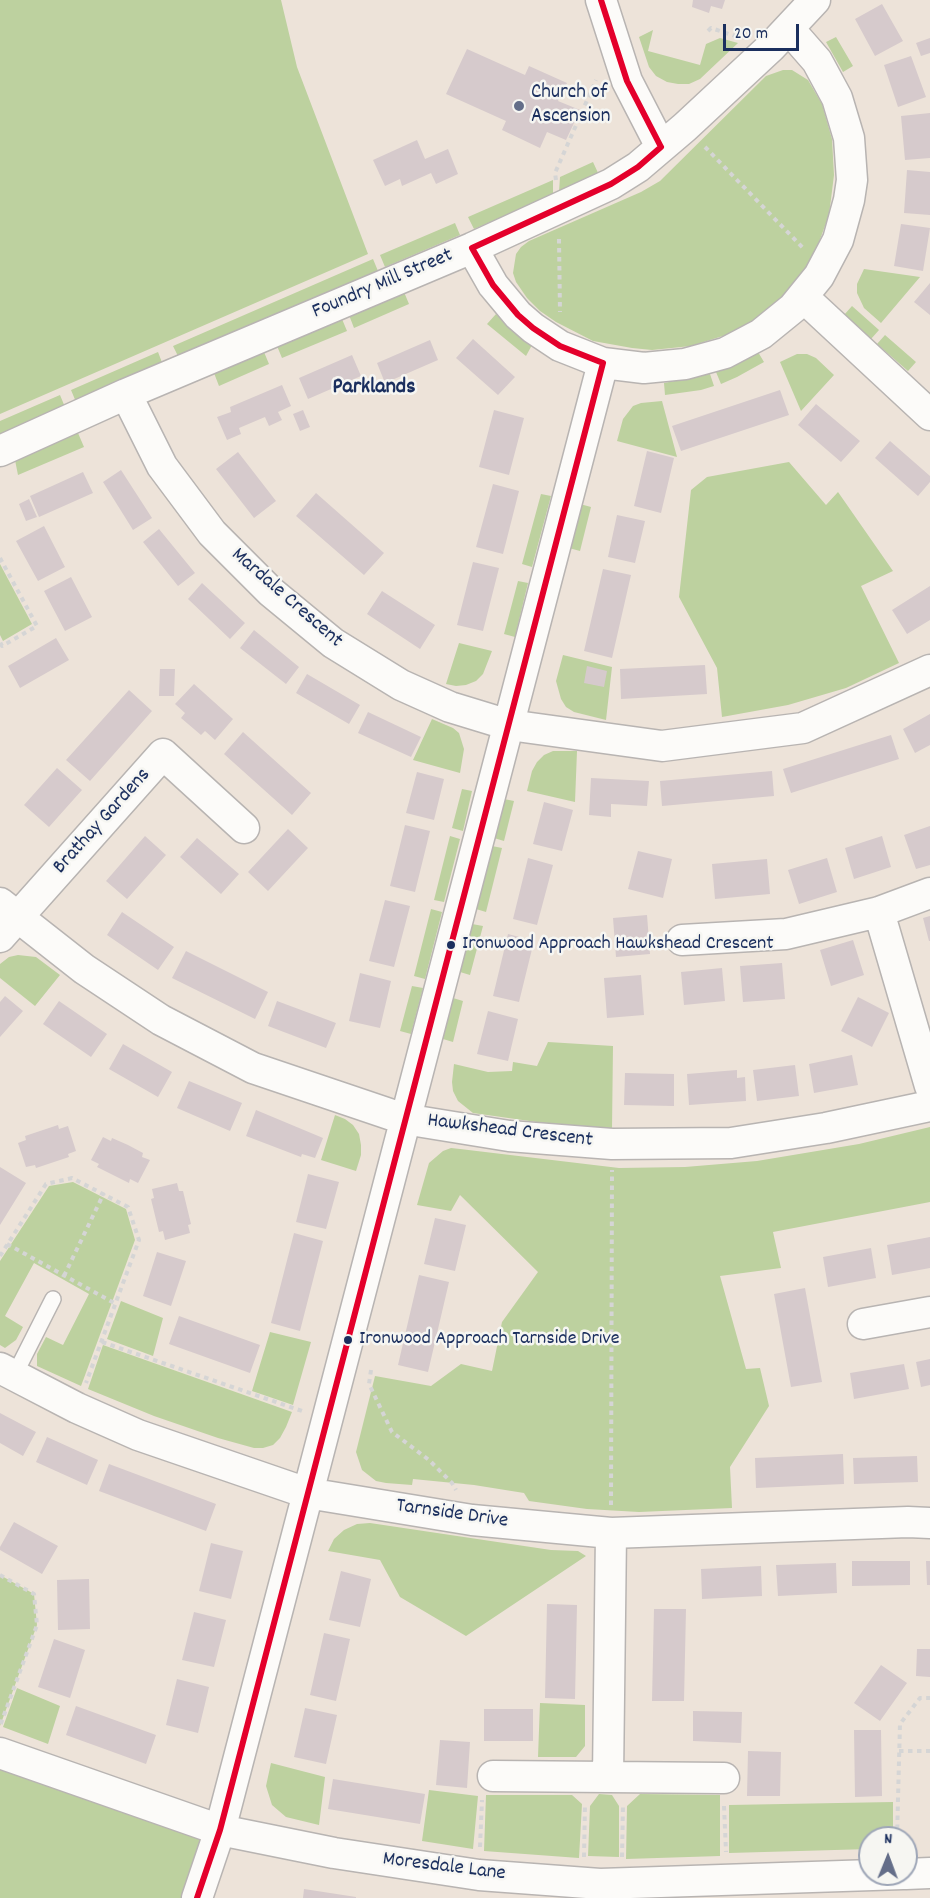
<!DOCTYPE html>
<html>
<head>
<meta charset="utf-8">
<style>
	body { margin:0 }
	#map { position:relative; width:930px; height:1898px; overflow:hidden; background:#ede3d9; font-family:Dekko,sans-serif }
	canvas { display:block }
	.north { position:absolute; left:858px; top:1826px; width:60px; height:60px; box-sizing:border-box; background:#f6f6f2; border:2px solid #9ea6b7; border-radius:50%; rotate:1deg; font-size:16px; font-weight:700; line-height:24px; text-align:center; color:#1b2f5e }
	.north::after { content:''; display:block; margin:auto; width:21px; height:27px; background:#646e89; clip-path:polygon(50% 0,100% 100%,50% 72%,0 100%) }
	.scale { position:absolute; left:723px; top:24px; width:76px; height:27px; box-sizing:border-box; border:3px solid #1b2f5e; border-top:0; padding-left:8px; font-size:18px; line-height:21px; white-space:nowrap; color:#1b2f5e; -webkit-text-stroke:4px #f6f6f2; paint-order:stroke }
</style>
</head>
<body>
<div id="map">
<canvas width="930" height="1898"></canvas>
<div class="north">N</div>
<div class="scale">20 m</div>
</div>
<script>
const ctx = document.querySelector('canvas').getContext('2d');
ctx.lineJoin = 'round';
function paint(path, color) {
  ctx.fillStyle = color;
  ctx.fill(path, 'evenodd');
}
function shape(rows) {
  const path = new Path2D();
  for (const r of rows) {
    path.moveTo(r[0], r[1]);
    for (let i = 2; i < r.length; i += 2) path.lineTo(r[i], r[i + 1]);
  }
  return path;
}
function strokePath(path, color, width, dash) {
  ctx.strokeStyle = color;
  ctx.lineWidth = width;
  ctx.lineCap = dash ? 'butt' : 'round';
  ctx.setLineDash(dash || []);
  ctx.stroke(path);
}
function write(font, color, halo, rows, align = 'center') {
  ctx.font = font + ' Dekko,sans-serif';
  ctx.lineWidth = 5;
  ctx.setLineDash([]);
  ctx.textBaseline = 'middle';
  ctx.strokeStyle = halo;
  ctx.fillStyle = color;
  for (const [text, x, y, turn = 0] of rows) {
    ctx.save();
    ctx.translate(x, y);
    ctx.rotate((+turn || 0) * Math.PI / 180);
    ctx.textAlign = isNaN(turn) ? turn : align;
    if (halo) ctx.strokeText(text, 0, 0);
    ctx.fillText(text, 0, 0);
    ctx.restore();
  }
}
paint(shape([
	[0,0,281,0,297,67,368,254,0,414],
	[653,30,648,51,700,65,706,44,720,38,738,43,700,79,689,84,678,84,667,82,656,76,649,67,639,37],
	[836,37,853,66,843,72,826,42],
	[783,70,792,70,808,80,822,104,832,139,834,175,829,215,815,253,805,271,779,301,747,325,729,334,691,346,652,350,632,348,593,341,556,322,540,311,527,298,516,282,513,273,516,254,521,247,529,241,641,192,660,181,766,76],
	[593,162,599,175,559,192,560,177],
	[553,180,553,195,474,229,468,217],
	[455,223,460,235,385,267,380,255],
	[373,259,378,271,179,358,173,346],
	[864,269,920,277,881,323,864,308,857,293,857,284],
	[404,292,409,304,354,328,349,315],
	[852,306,879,330,871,339,844,315],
	[496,314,532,345,526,356,487,324],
	[342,319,347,331,282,358,277,346],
	[885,335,916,362,908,371,877,344],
	[158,352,163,365,76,402,71,390],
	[264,352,269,364,219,386,214,373],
	[758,352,764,362,737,377,721,384,716,372],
	[797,354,807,354,816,358,834,375,801,411,780,362],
	[710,374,714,386,701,390,665,395,664,383],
	[60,395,65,407,0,436,0,421],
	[662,401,677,457,617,441,623,419,633,406,641,403],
	[78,433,84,447,18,475,15,460],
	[789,462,826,505,838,492,893,571,861,586,899,663,846,688,788,705,722,717,717,668,679,597,691,490,707,477],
	[541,494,551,496,532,567,522,564],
	[580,504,591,507,580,551,569,548],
	[0,564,32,624,3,641,0,635],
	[518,581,528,583,515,637,504,634],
	[459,643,492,651,483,674,476,681,466,685,456,686,446,684],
	[563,655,612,667,606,720,574,712,566,707,561,699,556,681],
	[432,719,453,728,459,733,464,749,460,773,413,760],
	[553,751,577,751,575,802,527,791,532,771,537,762,544,755],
	[462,789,472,791,463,831,452,828],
	[504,799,514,801,504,841,494,838],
	[450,836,460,839,444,902,434,900],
	[492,846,502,848,486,912,476,909],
	[431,909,442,912,425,979,414,976],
	[472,924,483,926,470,975,460,972],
	[18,955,36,957,60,975,35,1006,0,978,0,964,9,957],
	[412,986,423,988,411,1034,400,1031],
	[453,998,463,1001,453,1042,443,1039],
	[548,1042,613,1046,612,1129,579,1128,473,1113,458,1101,453,1091,452,1082,454,1064,488,1072,512,1071,513,1062,537,1066],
	[335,1115,345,1119,353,1125,359,1134,361,1145,361,1155,356,1171,321,1160],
	[930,1127,930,1202,773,1232,781,1268,720,1276,746,1369,760,1368,769,1406,730,1467,732,1508,639,1512,587,1509,529,1501,524,1493,474,1485,413,1479,412,1485,386,1483,376,1481,362,1470,356,1452,375,1376,431,1386,461,1364,492,1371,502,1322,538,1272,460,1195,451,1211,417,1205,429,1163,443,1151,451,1148,460,1149,619,1168,685,1167,757,1161,859,1144],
	[73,1182,126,1209,135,1240,81,1386,37,1366,37,1354,46,1337,63,1345,89,1294,34,1263,5,1316,23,1327,16,1340,5,1348,0,1345,0,1261,49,1186],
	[121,1301,163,1318,153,1356,107,1339],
	[270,1332,311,1342,293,1405,252,1391],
	[103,1345,292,1412,286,1427,280,1438,273,1445,263,1448,254,1448,218,1438,154,1416,88,1389],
	[370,1523,551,1550,578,1551,586,1556,466,1636,400,1597,380,1560,328,1551,334,1539,344,1530,357,1524],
	[0,1575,34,1594,37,1625,0,1726],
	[17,1688,60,1706,48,1744,3,1727],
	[540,1703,585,1705,585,1746,576,1757,538,1757],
	[0,1753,220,1830,197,1898,0,1898],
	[271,1763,325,1777,319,1825,286,1817,272,1805,266,1786],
	[429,1790,478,1796,473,1849,422,1841],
	[599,1794,612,1795,619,1806,619,1857,588,1856,590,1806],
	[640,1794,720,1795,720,1856,626,1859,627,1806],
	[486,1795,572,1795,582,1804,579,1858,484,1851],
	[893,1802,893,1838,870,1838,870,1849,729,1853,729,1805]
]), '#bdd19f');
paint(shape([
	[693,0,725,0,722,9,711,6,709,13,692,7],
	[882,4,903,41,875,56,855,19],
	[930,38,930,53,921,56,916,43],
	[467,49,525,75,529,66,567,83,558,101,580,110,566,140,547,132,540,148,502,130,506,121,446,94],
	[911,56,926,97,898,107,884,65],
	[930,113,930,158,905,160,901,116],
	[417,140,425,159,448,149,458,174,436,184,431,173,402,186,400,179,385,186,373,160],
	[907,170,930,172,930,215,904,213],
	[901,224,930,228,923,271,894,266],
	[930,283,930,315,914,302],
	[473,339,515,377,498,395,456,358],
	[430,340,438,360,385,383,377,363],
	[352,355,361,376,308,399,299,378],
	[282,385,291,406,278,412,282,420,269,426,265,417,239,428,241,434,227,440,217,417,231,412,230,407],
	[780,390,789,415,681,451,672,426],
	[816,404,860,441,841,462,798,425],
	[303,410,310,427,300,431,293,414],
	[494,410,524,418,509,475,479,467],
	[890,441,930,476,930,482,918,496,875,458],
	[647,451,674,458,661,513,634,506],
	[238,452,276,501,254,518,216,469],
	[121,470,152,518,133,530,103,482],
	[83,472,93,493,39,517,30,496],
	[493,484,519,491,503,554,476,547],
	[316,493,384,553,364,575,296,516],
	[29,499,37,517,26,521,19,504],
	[617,515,645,521,635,563,608,557],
	[44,526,65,567,38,581,16,541],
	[159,529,195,573,178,586,143,542],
	[473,562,499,568,483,631,457,625],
	[603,569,631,575,612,658,584,651],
	[71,577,92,617,65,631,44,591],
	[202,583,245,623,230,639,188,599],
	[930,586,930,620,907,634,892,610],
	[382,591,435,625,420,649,367,614],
	[254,630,299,667,286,684,240,648],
	[56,638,69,660,20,688,8,666],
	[705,665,707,694,621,699,620,669],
	[587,666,607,671,604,687,584,683],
	[160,669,175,669,174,696,159,696],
	[307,674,360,705,349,724,296,693],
	[194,684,233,719,215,740,205,731,201,735,181,718,185,713,175,704],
	[129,690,152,711,90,781,66,760],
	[368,712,421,737,411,757,358,733],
	[930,714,930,745,915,753,903,729],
	[243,732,311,793,292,815,224,754],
	[891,735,899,759,791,793,783,769],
	[57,768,82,790,49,827,24,805],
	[772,771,774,796,662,806,660,781],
	[417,772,444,779,434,820,406,813],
	[591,778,649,781,647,806,611,804,611,817,589,815],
	[544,802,573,810,562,851,533,844],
	[405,825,430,831,415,892,390,886],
	[930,826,930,865,916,869,904,835],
	[288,829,308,848,268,891,248,872],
	[145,836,166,855,127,899,106,881],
	[882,836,891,867,854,879,845,848],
	[197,838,239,874,221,894,180,857],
	[638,851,672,859,663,898,628,889],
	[528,858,553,865,537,925,513,919],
	[827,858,837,892,799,904,788,870],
	[767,859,770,894,715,899,712,864],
	[385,900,410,906,394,967,369,961],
	[122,912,174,947,158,970,107,935],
	[647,915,650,954,616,957,613,918],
	[930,916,930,941,929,941,923,918],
	[508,934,534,941,519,1002,493,996],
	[853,940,864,975,831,986,820,950],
	[186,951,268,992,255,1019,172,978],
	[782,963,785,999,743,1002,740,966],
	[722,968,725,1001,684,1005,681,972],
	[360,973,391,981,380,1028,349,1021],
	[641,975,644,1015,607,1018,604,978],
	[5,996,23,1011,0,1037,0,1002],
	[858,997,889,1013,872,1047,841,1031],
	[59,1001,107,1034,91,1057,43,1024],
	[277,1001,336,1023,326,1048,268,1026],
	[488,1011,518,1019,508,1061,477,1054],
	[123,1044,172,1072,158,1097,109,1069],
	[852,1055,858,1085,814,1093,809,1064],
	[795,1065,799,1096,757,1101,753,1070],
	[737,1070,737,1078,745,1077,746,1101,689,1105,687,1074],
	[625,1073,674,1074,674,1106,624,1105],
	[189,1081,242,1103,230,1131,177,1108],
	[256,1110,323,1138,315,1158,302,1154,301,1157,246,1136],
	[58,1125,59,1129,68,1126,76,1151,68,1154,69,1157,36,1168,35,1165,26,1167,18,1143,26,1140,25,1136],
	[103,1137,111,1141,112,1138,128,1145,143,1153,142,1157,150,1160,138,1183,130,1179,129,1183,97,1167,99,1164,91,1160],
	[0,1167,26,1183,0,1225],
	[308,1174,339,1182,326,1229,296,1222],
	[177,1183,179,1191,183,1191,191,1224,188,1225,190,1233,165,1240,163,1231,159,1232,151,1199,154,1198,152,1189],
	[435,1218,466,1225,455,1271,424,1264],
	[294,1233,323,1241,300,1331,271,1323],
	[930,1237,930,1268,892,1275,887,1245],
	[871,1248,876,1278,828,1287,823,1257],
	[157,1252,186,1261,171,1306,143,1296],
	[419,1275,449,1282,428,1372,398,1365],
	[805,1288,822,1382,791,1387,774,1294],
	[179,1316,260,1345,250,1373,169,1344],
	[930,1359,930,1385,921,1387,916,1362],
	[904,1364,909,1389,854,1399,850,1373],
	[0,1413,36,1432,23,1456,0,1443],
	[47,1437,98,1460,87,1485,36,1462],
	[843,1454,844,1484,756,1488,755,1458],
	[917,1456,918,1482,854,1484,853,1458],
	[109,1464,216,1504,206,1531,99,1491],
	[14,1522,58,1546,42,1574,0,1550,0,1547],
	[211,1543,243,1551,231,1599,199,1591],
	[852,1561,910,1561,910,1585,852,1586],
	[926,1561,930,1561,930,1585,927,1585],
	[836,1563,837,1593,778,1596,776,1565],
	[761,1566,762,1596,702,1599,701,1569],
	[341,1571,371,1579,360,1627,329,1620],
	[89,1579,90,1629,58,1630,57,1580],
	[547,1604,577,1605,575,1699,545,1698],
	[654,1609,686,1609,684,1701,652,1701],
	[194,1612,226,1620,214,1667,182,1660],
	[324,1633,350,1639,336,1701,310,1695],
	[54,1639,85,1650,70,1698,38,1687],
	[917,1649,930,1649,930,1677,916,1676],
	[881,1665,907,1683,880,1721,854,1703],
	[177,1679,209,1687,198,1733,166,1725],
	[76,1706,156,1735,146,1764,66,1735],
	[305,1708,337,1715,326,1764,294,1757],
	[484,1709,533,1709,533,1741,484,1741],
	[693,1711,742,1712,741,1743,693,1741],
	[854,1730,881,1730,882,1796,855,1797],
	[440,1740,470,1742,467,1788,436,1785],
	[748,1751,781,1752,780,1796,747,1796],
	[333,1779,425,1794,420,1824,328,1809],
	[304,1889,356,1897,356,1898,303,1898]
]), '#d6cacc');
const lane = shape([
	[14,1376,53,1299]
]);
const street = shape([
	[601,0,627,81,661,147],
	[472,248,493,285,518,315,533,328,560,346,603,363,644,368,685,364,725,353,761,334,793,308,819,276,838,240,849,200,852,180,849,138,837,98,817,61,789,29],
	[803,297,930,415],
	[126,394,162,466,212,533,271,592,333,643,401,685,450,707,509,725,662,746,803,728,930,670],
	[0,451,126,394,472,248,611,184,638,167,685,127,771,47,815,0],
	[0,903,84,969,161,1020,253,1068,404,1119,509,1136,612,1144,731,1143,826,1128,930,1106],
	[879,912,930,1086],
	[0,937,163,754,244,828],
	[682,940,786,934,879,912,930,893],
	[863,1324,930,1312],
	[0,1368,77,1408,138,1435,307,1493,472,1520,611,1533,908,1522,930,1523],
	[0,1753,220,1830,334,1853,479,1875,600,1884,903,1874],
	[493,1776,724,1778],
	[608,1777,611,1533],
	[906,1874,930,1873],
	[197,1898,220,1830,603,363]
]);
strokePath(lane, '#b8b4b2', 18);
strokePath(street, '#b8b4b2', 33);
strokePath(shape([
	[708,31,711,28,741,38],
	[705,147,804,249],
	[556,180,555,173,596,80],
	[559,239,560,312],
	[0,558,37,626,2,646,0,642],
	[7,1244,116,1304],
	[0,1256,46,1184,72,1178,128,1207,139,1240,86,1383],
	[64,1276,104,1193],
	[102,1342,302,1411],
	[371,1370,369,1384,392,1432,429,1460,452,1483,456,1490],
	[611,1505,612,1170],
	[0,1575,34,1594,37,1625,0,1726],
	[899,1751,930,1751],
	[724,1806,726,1852],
	[897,1838,900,1724,920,1698,930,1698],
	[480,1847,482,1800],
	[584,1857,585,1804],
	[622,1857,623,1805]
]), '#d5d5d5', 4, [4.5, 4.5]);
strokePath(lane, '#fcfbf9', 15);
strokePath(street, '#fcfbf9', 30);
strokePath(shape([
	[601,0,627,81,661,147],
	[472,248,611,184,638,167,661,147],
	[472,248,493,285,518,315,533,328,560,346,603,363],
	[197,1898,220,1830,603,363]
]), '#e4002b', 6);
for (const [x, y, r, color] of [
	[519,106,6,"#646e89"],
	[451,945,5,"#1b2f5e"],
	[348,1340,5,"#1b2f5e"]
]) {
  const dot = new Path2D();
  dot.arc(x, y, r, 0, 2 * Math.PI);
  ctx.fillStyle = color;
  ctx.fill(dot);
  strokePath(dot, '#f6f6f2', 2);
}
write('20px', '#1b2f5e', '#f6f6f2', [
	["Ironwood Approach Hawkshead Crescent",462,945],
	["Ironwood Approach Tarnside Drive",359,1340]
], 'left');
write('21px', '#1b2f5e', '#f6f6f2', [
	["Church of",531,94],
	["Ascension",531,118]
], 'left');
write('21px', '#1b2f5e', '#f6f6f2', [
	["Foundry Mill Street",383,285,-23],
	["Mardale Crescent",286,599,41],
	["Brathay Gardens",103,822,-48],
	["Hawkshead Crescent",510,1132,7],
	["Tarnside Drive",452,1515,8],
	["Moresdale Lane",444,1868,7]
]);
write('bold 22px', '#1b2f5e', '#f6f6f2', [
	["Parklands",374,389]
]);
</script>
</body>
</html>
